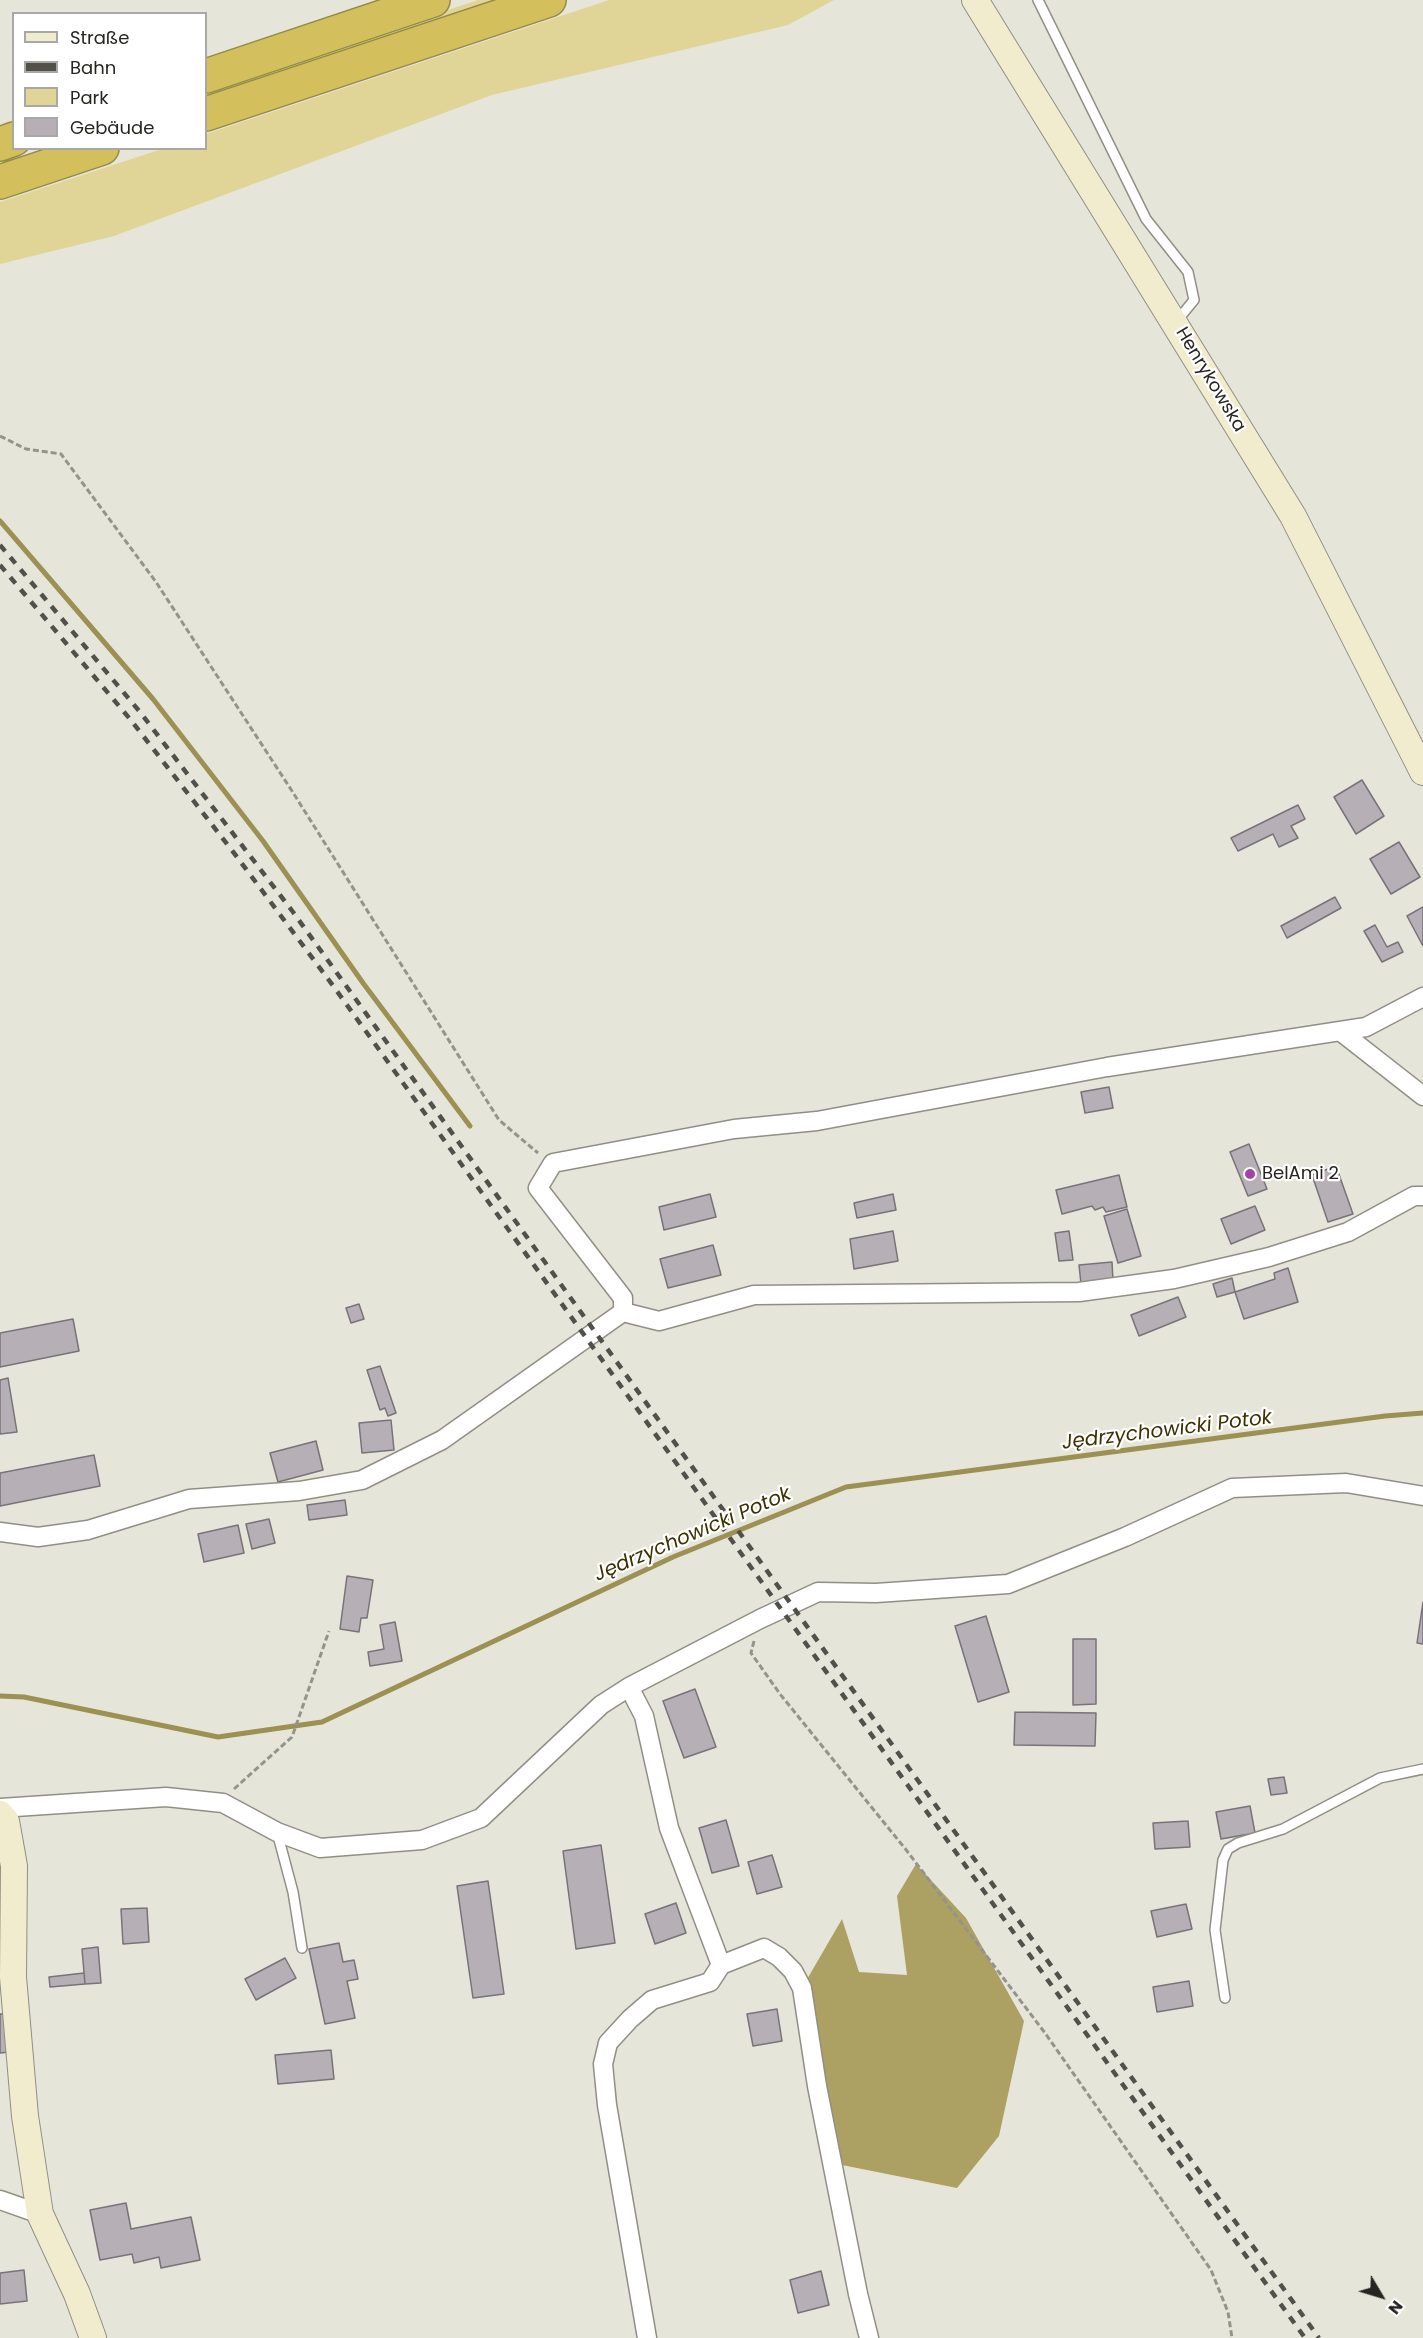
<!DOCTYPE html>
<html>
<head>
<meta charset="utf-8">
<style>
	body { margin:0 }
	#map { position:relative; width:1423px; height:2338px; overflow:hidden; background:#e6e5da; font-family:Poppins,sans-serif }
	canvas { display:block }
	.legend { position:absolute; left:12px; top:12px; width:195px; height:138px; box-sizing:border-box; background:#fff; border:2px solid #a8a8a6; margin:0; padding:8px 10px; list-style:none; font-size:18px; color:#262521 }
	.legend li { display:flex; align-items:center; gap:12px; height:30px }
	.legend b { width:30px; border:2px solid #a8a8a6 }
	.north { position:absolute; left:1351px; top:2266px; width:60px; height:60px; -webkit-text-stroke:4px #fff; paint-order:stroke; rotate:128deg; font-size:16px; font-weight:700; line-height:24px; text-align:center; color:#262521 }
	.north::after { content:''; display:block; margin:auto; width:21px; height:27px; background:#262521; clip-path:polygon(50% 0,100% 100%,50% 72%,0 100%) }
</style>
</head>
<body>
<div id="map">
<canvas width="1423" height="2338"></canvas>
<ul class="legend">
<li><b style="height:8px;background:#f2ecce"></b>Straße</li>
<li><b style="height:8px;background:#51504b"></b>Bahn</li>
<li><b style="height:16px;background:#e0d597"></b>Park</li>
<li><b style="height:16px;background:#b7afb6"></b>Gebäude</li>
</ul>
<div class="north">N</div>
</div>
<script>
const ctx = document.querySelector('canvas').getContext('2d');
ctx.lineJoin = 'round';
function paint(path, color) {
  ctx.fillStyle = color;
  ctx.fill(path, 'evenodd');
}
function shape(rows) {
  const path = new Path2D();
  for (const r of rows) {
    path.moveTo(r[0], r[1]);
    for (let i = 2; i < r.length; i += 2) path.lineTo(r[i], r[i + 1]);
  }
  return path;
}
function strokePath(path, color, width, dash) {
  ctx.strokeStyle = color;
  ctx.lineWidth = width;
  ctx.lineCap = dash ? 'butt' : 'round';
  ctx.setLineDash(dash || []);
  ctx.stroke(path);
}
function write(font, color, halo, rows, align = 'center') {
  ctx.font = font + ' Poppins,sans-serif';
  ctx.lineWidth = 4.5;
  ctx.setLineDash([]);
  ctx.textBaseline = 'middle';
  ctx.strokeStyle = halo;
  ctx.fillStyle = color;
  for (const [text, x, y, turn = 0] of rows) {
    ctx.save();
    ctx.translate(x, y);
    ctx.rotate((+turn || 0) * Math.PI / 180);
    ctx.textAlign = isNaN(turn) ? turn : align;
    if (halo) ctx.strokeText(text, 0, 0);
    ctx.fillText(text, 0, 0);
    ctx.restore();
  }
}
paint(shape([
	[478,0,514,0,206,102,206,90],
	[609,0,834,0,788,25,492,95,114,236,0,264,0,202,162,149,206,148,206,134]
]), '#e0d597');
paint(shape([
	[916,1864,966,1918,1024,2021,999,2136,957,2188,842,2165,802,1988,842,1919,859,1972,907,1975,897,1896]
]), '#aca062');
strokePath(shape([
	[0,521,153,699,263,841,363,983,470,1126],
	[0,1696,24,1697,218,1737,322,1722,673,1557,846,1487,1385,1416,1423,1413]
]), '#9c9053', 5);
const building = shape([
	[1362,780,1384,816,1356,834,1334,797,1362,780],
	[1298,805,1305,819,1291,826,1298,838,1279,847,1273,834,1238,851,1231,838,1298,805],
	[1399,842,1420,877,1391,894,1370,859,1399,842],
	[1335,897,1341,908,1287,938,1281,926,1335,897],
	[1423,907,1423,946,1407,916,1423,907],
	[1375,925,1387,947,1398,942,1403,952,1382,962,1364,931,1375,925],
	[1109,1087,1113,1108,1085,1113,1081,1092,1109,1087],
	[1249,1144,1267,1189,1248,1196,1230,1152,1249,1144],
	[1336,1166,1353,1214,1328,1222,1312,1175,1336,1166],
	[1119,1175,1127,1207,1106,1212,1103,1207,1095,1210,1092,1206,1062,1214,1056,1190,1119,1175],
	[710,1194,716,1217,664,1230,659,1207,710,1194],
	[893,1194,896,1210,857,1218,854,1203,893,1194],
	[1255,1206,1265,1230,1231,1244,1221,1219,1255,1206],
	[1127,1209,1141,1256,1118,1263,1104,1216,1127,1209],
	[893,1231,898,1261,854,1269,850,1239,893,1231],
	[1069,1231,1073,1260,1059,1261,1055,1233,1069,1231],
	[713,1245,721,1275,668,1288,660,1259,713,1245],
	[1112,1262,1113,1281,1081,1284,1079,1265,1112,1262],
	[1288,1268,1298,1302,1244,1319,1235,1292,1275,1279,1274,1273,1288,1268],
	[1232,1278,1235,1292,1217,1297,1213,1284,1232,1278],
	[1178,1297,1186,1317,1139,1336,1131,1315,1178,1297],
	[359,1304,364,1319,351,1323,346,1308,359,1304],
	[73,1319,79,1351,0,1367,0,1333,73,1319],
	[380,1366,396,1413,388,1416,385,1408,380,1410,367,1370,380,1366],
	[8,1378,17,1432,0,1434,0,1380,8,1378],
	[391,1420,394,1450,362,1453,359,1423,391,1420],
	[316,1441,323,1470,278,1482,270,1453,316,1441],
	[94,1455,100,1486,0,1506,0,1473,94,1455],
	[345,1500,347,1515,309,1520,307,1505,345,1500],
	[269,1519,275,1543,252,1549,246,1524,269,1519],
	[238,1525,244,1553,204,1562,198,1534,238,1525],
	[347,1576,373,1580,367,1618,361,1618,359,1632,340,1629,347,1576],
	[1423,1602,1423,1644,1417,1643,1423,1602],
	[986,1616,1009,1692,978,1702,955,1626,986,1616],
	[395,1622,402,1661,370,1666,368,1652,384,1649,380,1625,395,1622],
	[1073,1639,1096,1639,1096,1704,1073,1705,1073,1639],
	[695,1689,716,1747,684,1758,663,1701,695,1689],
	[1015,1712,1096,1713,1095,1746,1014,1745,1015,1712],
	[1284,1777,1287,1793,1271,1795,1268,1779,1284,1777],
	[1250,1806,1255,1833,1221,1839,1216,1812,1250,1806],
	[726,1820,739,1866,712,1873,699,1828,726,1820],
	[1188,1821,1190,1847,1155,1849,1153,1823,1188,1821],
	[601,1845,615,1943,576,1949,563,1851,601,1845],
	[772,1855,782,1887,757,1894,748,1862,772,1855],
	[488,1881,504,1994,473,1998,457,1886,488,1881],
	[676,1903,686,1933,655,1944,645,1914,676,1903],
	[1186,1904,1192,1929,1157,1937,1151,1911,1186,1904],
	[147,1908,149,1942,123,1944,121,1909,147,1908],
	[339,1943,343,1962,354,1960,358,1979,347,1981,355,2018,325,2024,309,1949,339,1943],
	[98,1947,101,1983,85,1984,82,1949,98,1947],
	[285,1958,296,1978,256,2000,245,1979,285,1958],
	[84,1973,85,1984,50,1987,49,1977,84,1973],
	[1189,1981,1193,2006,1157,2012,1153,1987,1189,1981],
	[777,2009,782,2041,753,2046,747,2014,777,2009],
	[0,2014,7,2014,10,2052,0,2053,0,2014],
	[331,2050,334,2079,278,2084,275,2055,331,2050],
	[126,2203,131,2229,191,2217,200,2260,161,2268,159,2257,134,2263,132,2254,100,2260,90,2210,126,2203],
	[24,2270,27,2301,0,2304,0,2273,24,2270],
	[821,2271,829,2305,798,2313,790,2280,821,2271]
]);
paint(building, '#b7afb6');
strokePath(building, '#797279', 1.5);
const lane = shape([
	[1038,0,1146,219,1188,272,1194,300,1176,322],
	[277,1832,293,1892,302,1948],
	[1225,1998,1215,1930,1223,1860,1228,1849,1238,1843,1283,1829,1380,1778,1423,1769]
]);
const street = shape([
	[1340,1031,1423,1096],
	[623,1312,623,1298,538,1188,553,1163,734,1129,817,1121,1107,1067,1366,1027,1423,997],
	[0,1532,38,1537,88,1530,189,1499,299,1491,362,1480,442,1440,623,1312,659,1321,754,1295,1079,1292,1174,1279,1269,1257,1348,1232,1414,1196,1423,1196],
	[629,1687,644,1716,669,1828,721,1965],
	[0,1808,166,1797,223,1803,277,1832,320,1848,422,1840,481,1818,601,1705,629,1687,760,1619,818,1592,876,1593,1008,1584,1125,1537,1232,1488,1346,1483,1423,1496],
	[0,2200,40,2214],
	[647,2338,607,2105,603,2064,608,2043,630,2019,652,2000,710,1982,721,1965,764,1948,779,1957,793,1971,802,1988,817,2086,858,2294,869,2338]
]);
const secondary = shape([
	[975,0,1293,516,1423,772],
	[0,1814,6,1821,14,1866,13,1977,25,2116,40,2214,77,2294,93,2338]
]);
const highway = shape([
	[206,76,433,0],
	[206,114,549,0],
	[0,144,14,139],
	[0,182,102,148]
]);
strokePath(lane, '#918f85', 12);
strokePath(street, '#918f85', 21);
strokePath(secondary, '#918f85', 28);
strokePath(highway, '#968a47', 36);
strokePath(shape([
	[0,436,26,449,61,454,156,582,292,791,499,1120,538,1153],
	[754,1641,751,1653,780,1694,907,1851,1045,2033,1211,2270,1228,2312,1232,2338],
	[234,1789,292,1737,329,1631]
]), '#95948c', 3, [6, 3]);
strokePath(lane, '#fff', 9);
strokePath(street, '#fff', 18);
strokePath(secondary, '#f2ecce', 26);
strokePath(highway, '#d3c05c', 33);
strokePath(shape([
	[0,545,140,712,293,912,1319,2338],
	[0,565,130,719,234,853,334,987,1305,2338]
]), '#51504b', 4.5, [8, 8]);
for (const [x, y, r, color] of [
	[1250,1174,6,"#a841a5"]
]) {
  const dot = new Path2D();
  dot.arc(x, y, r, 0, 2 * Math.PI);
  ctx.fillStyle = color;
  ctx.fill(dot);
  strokePath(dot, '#fff', 2);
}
write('18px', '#262521', '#fff', [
	["Henrykowska",1210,380,59]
]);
write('18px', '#262521', '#fff', [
	["BelAmi 2",1262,1174]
], 'left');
write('italic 20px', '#3b3200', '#fff', [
	["Jędrzychowicki Potok",1167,1431,-7],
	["Jędrzychowicki Potok",693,1535,-23]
]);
</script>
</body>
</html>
